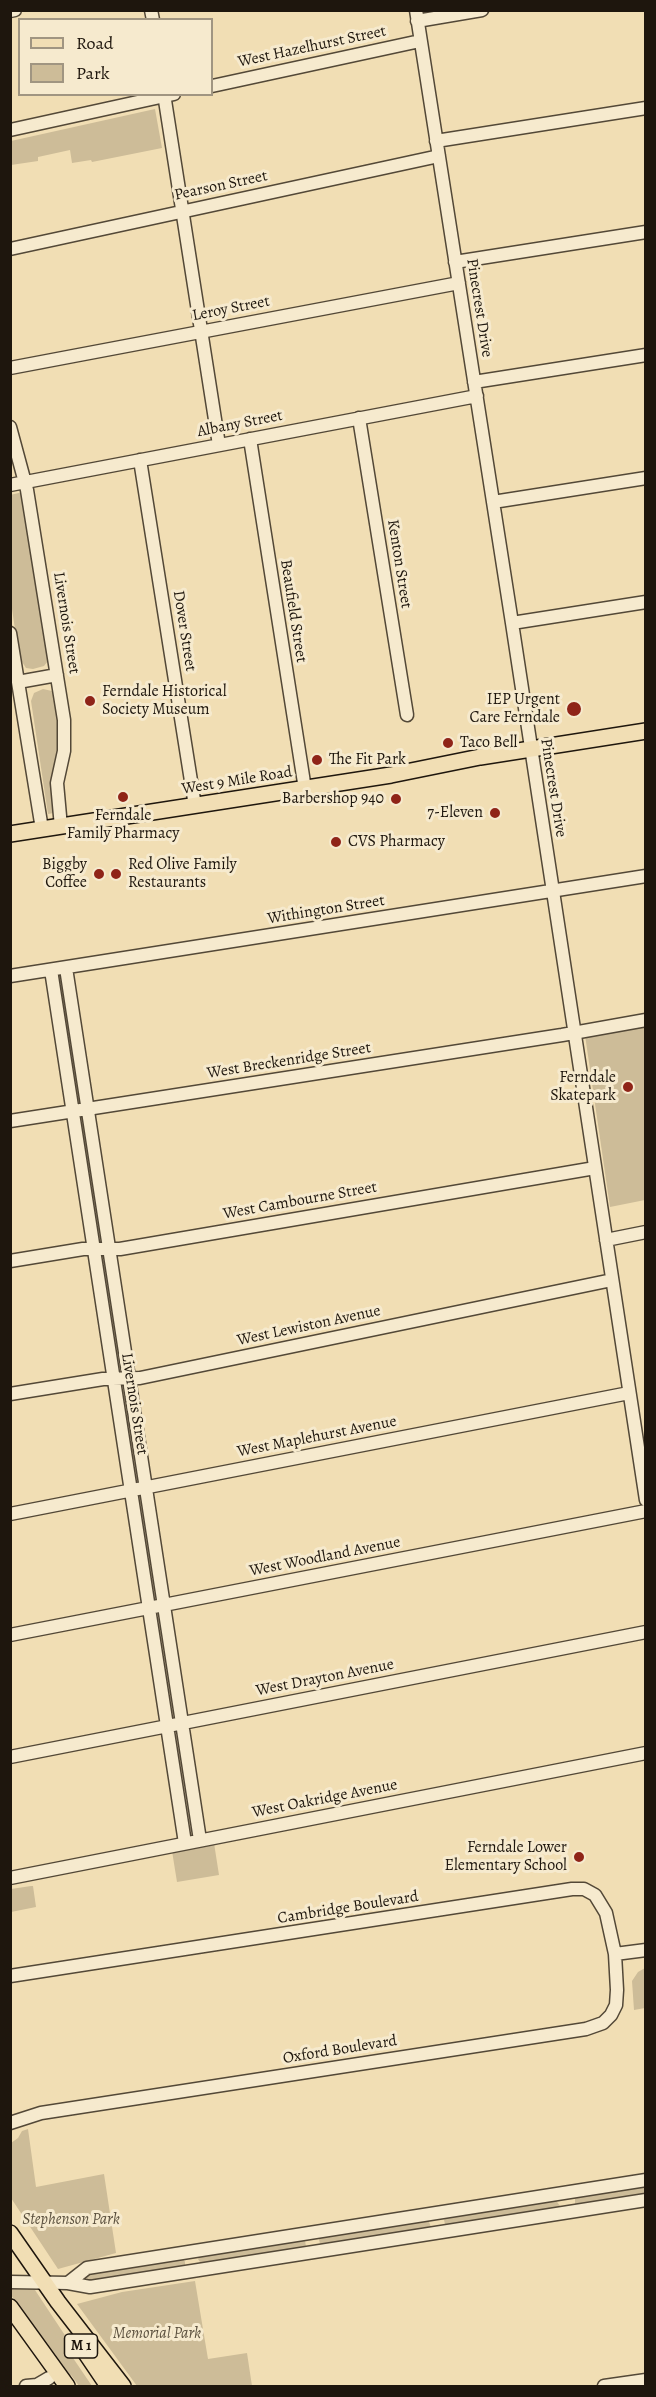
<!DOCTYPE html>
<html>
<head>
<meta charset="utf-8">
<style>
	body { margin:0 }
	#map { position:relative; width:656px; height:2397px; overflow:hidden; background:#f1deb4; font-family:Alegreya,serif }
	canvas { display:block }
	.frame { position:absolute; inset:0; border:12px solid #1e160d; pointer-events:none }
	.legend { position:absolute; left:18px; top:18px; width:195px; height:78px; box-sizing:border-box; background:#f6eace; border:2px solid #a09581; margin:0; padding:8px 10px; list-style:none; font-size:18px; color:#1e160d }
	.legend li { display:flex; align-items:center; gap:12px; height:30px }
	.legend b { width:30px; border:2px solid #a09581 }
</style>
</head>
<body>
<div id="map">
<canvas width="656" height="2397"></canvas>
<div class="frame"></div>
<ul class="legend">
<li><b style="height:8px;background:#f1deb4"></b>Road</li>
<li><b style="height:16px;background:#cdbc98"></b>Park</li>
</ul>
</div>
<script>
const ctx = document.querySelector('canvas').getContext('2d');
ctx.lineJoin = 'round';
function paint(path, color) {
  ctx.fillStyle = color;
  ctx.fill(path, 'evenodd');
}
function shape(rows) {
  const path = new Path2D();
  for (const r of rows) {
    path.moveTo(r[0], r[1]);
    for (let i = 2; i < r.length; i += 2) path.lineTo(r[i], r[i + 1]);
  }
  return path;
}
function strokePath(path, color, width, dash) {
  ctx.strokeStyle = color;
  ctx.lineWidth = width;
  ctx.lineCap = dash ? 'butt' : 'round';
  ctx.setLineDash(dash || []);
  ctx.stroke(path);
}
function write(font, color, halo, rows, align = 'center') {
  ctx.font = font + ' Alegreya,serif';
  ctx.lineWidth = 6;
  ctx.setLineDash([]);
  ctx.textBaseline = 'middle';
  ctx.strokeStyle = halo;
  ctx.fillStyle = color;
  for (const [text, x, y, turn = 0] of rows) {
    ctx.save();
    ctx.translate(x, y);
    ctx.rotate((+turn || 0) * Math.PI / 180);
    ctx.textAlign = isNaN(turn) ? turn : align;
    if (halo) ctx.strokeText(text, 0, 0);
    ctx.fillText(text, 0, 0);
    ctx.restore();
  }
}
paint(shape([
	[155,109,162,148,92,162,91,160,72,163,70,150,38,157,38,161,11,165,11,141],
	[23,492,49,654,48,661,44,666,33,669,26,668,19,657,11,602,10,495],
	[43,689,52,691,55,697,59,722,59,745,52,789,54,813,48,814,31,701,34,693],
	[645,1026,645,1200,610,1207,585,1035],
	[214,1843,219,1875,177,1882,172,1851],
	[31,1886,33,1886,36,1907,11,1912,11,1889],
	[645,1968,645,2008,634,2010,632,1981,638,1972],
	[28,2129,36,2187,104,2174,116,2253,58,2269,11,2198,11,2143,18,2138,22,2131],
	[645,2185,645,2196,581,2205,575,2204,575,2198,580,2196],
	[555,2199,560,2206,555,2210,448,2226,445,2224,444,2220,447,2215],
	[426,2220,429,2222,431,2227,425,2230,325,2246,320,2244,319,2239,324,2236],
	[301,2239,305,2240,306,2247,202,2265,198,2259,201,2255],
	[183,2258,185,2262,185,2267,159,2272,86,2281,85,2278,87,2273],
	[195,2281,208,2359,247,2353,252,2386,137,2386,77,2304,122,2292],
	[11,2289,35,2290,76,2352,73,2358,92,2386,79,2386,71,2375,68,2377,11,2295]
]), '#cdbc98');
const minor = shape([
	[151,10,153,20],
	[416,10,512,623,646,1500],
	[10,11,15,10],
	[417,21,482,10],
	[212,86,420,41],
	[164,94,219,445],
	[10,130,174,94],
	[436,141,646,108],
	[10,249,439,156],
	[455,262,646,232],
	[10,368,459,283],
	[474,382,646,355],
	[359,418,407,715],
	[10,427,27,490,64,720,64,751,57,783,61,827],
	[250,439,305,789],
	[140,460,195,806],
	[10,485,477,396],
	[493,502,646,478],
	[512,623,646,602],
	[10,633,42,829],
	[18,682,57,675],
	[66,968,200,1840],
	[51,970,185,1843],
	[10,976,646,876],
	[10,1121,562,1035,646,1020],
	[606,1240,646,1232],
	[10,1261,83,1249,120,1249,595,1168],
	[10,1394,103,1379,140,1378,612,1280],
	[10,1514,629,1393],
	[10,1635,646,1511],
	[10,1757,646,1632],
	[10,1878,646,1753],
	[615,1954,646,1950],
	[10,1976,572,1889,584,1889,595,1895,606,1913,615,1954,617,1990,616,2005,611,2015,603,2023,586,2029,41,2113,10,2123],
	[10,2282,68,2283,90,2287,646,2200],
	[68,2283,87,2268,646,2180],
	[26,2386,37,2385,49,2378],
	[604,2386,646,2380]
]);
const major = shape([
	[10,834,391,775,480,757,646,731],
	[10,2233,58,2302,123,2386],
	[10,2307,67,2386],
	[85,2352,108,2386]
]);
strokePath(minor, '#534837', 15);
strokePath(major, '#1e160d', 18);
strokePath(minor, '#f6eace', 12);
strokePath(major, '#f1deb4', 15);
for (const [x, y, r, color] of [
	[90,701,6,"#8f2418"],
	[574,709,8,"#8f2418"],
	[448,743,6,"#8f2418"],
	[317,760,6,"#8f2418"],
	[123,797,6,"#8f2418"],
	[396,799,6,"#8f2418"],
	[495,813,6,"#8f2418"],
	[336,842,6,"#8f2418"],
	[99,874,6,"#8f2418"],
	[116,874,6,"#8f2418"],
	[628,1087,6,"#8f2418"],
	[579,1857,6,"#8f2418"]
]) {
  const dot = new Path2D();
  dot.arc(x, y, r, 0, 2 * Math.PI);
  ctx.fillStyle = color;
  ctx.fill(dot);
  strokePath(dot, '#f6eace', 2);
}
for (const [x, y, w] of [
	[81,2346,33]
]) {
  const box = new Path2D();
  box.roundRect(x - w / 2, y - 12, w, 24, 4.5);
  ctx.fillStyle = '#f6eace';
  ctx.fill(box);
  strokePath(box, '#1e160d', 1.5);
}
write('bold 15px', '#1e160d', null, [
	["M 1",81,2346]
]);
write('16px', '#1e160d', '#f6eace', [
	["West Hazelhurst Street",312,47,-12],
	["Pearson Street",221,186,-12],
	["Pinecrest Drive",479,308,81],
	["Leroy Street",231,309,-11],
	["Albany Street",240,424,-11],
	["Kenton Street",399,564,81],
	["Beaufield Street",293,611,81],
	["Livernois Street",66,623,81],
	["Dover Street",184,631,81],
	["West 9 Mile Road",237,781,-9],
	["Pinecrest Drive",553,788,81],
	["Withington Street",326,910,-9],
	["West Breckenridge Street",289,1061,-9],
	["West Cambourne Street",300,1201,-10],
	["West Lewiston Avenue",309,1326,-12],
	["Livernois Street",134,1404,81],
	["West Maplehurst Avenue",317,1437,-11],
	["West Woodland Avenue",325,1557,-11],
	["West Drayton Avenue",325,1678,-11],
	["West Oakridge Avenue",325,1799,-11],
	["Cambridge Boulevard",348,1908,-9],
	["Oxford Boulevard",340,2050,-9]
]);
write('16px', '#1e160d', '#f6eace', [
	["Ferndale Historical",102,692,"left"],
	["Society Museum",102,710,"left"],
	["IEP Urgent",560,700],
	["Care Ferndale",560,718],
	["Taco Bell",460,743,"left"],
	["The Fit Park",329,760,"left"],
	["Barbershop 940",384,799],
	["7-Eleven",483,813],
	["Ferndale",123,816,"center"],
	["Family Pharmacy",123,834,"center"],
	["CVS Pharmacy",348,842,"left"],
	["Biggby",87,865],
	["Coffee",87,883],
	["Red Olive Family",128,865,"left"],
	["Restaurants",128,883,"left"],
	["Ferndale",616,1078],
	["Skatepark",616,1096],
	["Ferndale Lower",567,1848],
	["Elementary School",567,1866]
], 'right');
write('italic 16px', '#5b503e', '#f6eace', [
	["Stephenson Park",71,2220],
	["Memorial Park",157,2334]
]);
</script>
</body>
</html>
